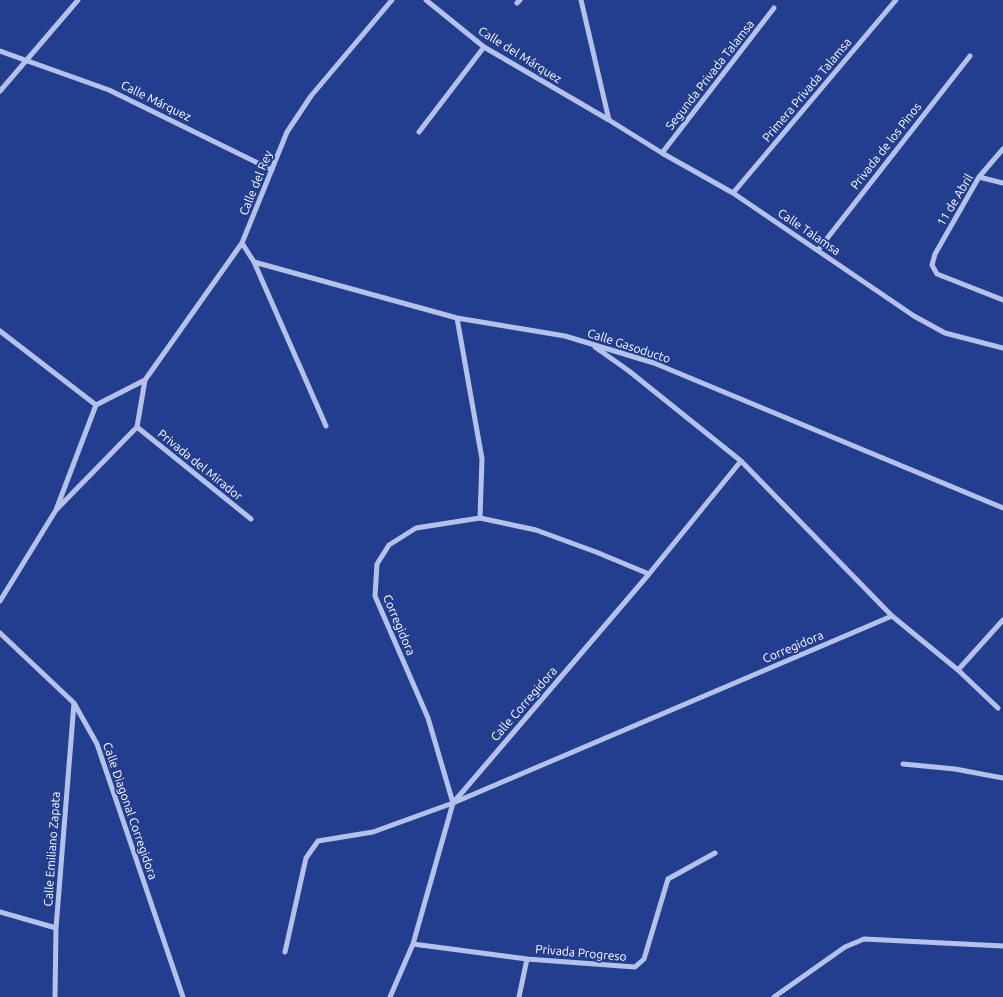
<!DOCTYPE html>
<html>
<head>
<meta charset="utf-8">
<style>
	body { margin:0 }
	canvas { display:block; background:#243e8f }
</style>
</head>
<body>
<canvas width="1003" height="997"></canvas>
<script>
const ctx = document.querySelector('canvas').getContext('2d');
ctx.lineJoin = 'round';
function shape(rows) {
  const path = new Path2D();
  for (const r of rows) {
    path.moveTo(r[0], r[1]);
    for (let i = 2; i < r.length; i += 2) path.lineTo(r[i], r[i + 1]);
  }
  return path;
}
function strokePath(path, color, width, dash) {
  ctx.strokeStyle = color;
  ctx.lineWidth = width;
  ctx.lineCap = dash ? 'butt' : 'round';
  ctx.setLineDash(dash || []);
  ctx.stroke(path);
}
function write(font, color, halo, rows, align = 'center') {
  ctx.font = font + ' Ubuntu,sans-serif';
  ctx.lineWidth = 4;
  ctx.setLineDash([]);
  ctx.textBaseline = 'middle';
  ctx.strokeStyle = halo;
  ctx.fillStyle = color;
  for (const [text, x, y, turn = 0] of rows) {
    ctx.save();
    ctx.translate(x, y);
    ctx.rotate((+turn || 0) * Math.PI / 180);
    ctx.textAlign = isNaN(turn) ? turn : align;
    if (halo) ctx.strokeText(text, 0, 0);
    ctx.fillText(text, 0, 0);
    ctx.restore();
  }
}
strokePath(shape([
	[426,0,484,47,609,120,662,153,733,193,914,316,945,333,1003,348],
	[581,0,609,120],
	[517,3,520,0],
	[0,51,109,90,272,170],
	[0,91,78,0],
	[419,132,484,47],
	[1003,149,979,177,935,254,932,265,937,274,1003,300],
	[662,153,774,8],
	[979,177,1003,183],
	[733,193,896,0],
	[242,243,254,262,457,318,565,336,654,363,1003,508],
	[818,250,970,56],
	[254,262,326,426],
	[457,318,482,459,480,518],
	[0,331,96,405],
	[595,347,629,371,741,461,892,616,958,670,998,708],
	[137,427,251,519],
	[56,510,137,427,145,380,242,243,287,132,311,96,392,0],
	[0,601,56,510,96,405,145,380],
	[0,633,74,703,97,744,183,997],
	[958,670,1003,620],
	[903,764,955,769,1003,778],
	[453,803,428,718,375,596,377,564,389,545,416,528,480,518,536,530,596,552,649,574],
	[0,912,56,928],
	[413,944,527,959,635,967,644,959,668,879,715,853],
	[285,952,306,858,318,841,373,832,453,803,892,616],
	[55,997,56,928,74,703],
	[390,997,413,944,453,803,649,574,741,461],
	[519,997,527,959],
	[774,997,845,947,864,939,1003,946]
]), '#b4c2eb', 5);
write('12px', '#fff', '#243e8f', [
	["Calle del Márquez",520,55,32],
	["Segunda Privada Talamsa",710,75,-52],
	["Primera Privada Talamsa",807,90,-50],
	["Calle Márquez",156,101,26],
	["Privada de los Pinos",886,146,-52],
	["Calle del Rey",256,183,-68],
	["11 de Abril",955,200,-59],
	["Calle Talamsa",809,232,34],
	["Calle Gasoducto",629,346,18],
	["Privada del Mirador",200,465,39],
	["Corregidora",399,625,67],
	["Corregidora",793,647,-23],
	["Calle Corregidora",524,704,-49],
	["Calle Diagonal Corregidora",130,811,71],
	["Calle Emiliano Zapata",52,849,-86],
	["Privada Progreso",581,953,5]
]);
</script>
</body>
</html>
